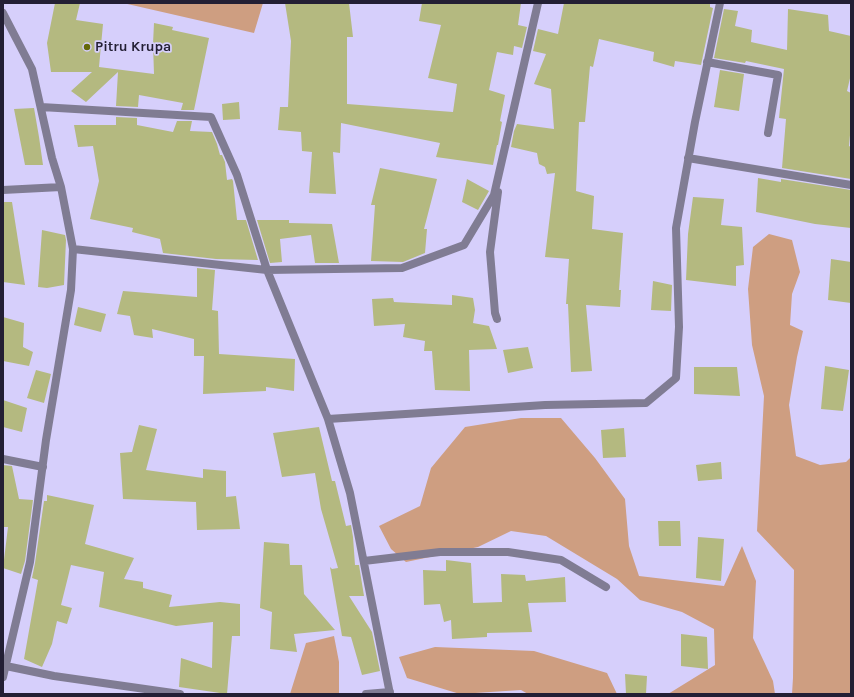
<!DOCTYPE html>
<html>
<head>
<meta charset="utf-8">
<style>
	body { margin:0 }
	#map { position:relative; width:854px; height:697px; overflow:hidden; background:#d6cffb; font-family:Karla,sans-serif }
	canvas { display:block }
	.frame { position:absolute; inset:0; border:4px solid #231f34; pointer-events:none }
</style>
</head>
<body>
<div id="map">
<canvas width="854" height="697"></canvas>
<div class="frame"></div>
</div>
<script>
const ctx = document.querySelector('canvas').getContext('2d');
ctx.lineJoin = 'round';
function paint(path, color) {
  ctx.fillStyle = color;
  ctx.fill(path, 'evenodd');
}
function shape(rows) {
  const path = new Path2D();
  for (const r of rows) {
    path.moveTo(r[0], r[1]);
    for (let i = 2; i < r.length; i += 2) path.lineTo(r[i], r[i + 1]);
  }
  return path;
}
function strokePath(path, color, width, dash) {
  ctx.strokeStyle = color;
  ctx.lineWidth = width;
  ctx.lineCap = dash ? 'butt' : 'round';
  ctx.setLineDash(dash || []);
  ctx.stroke(path);
}
function write(font, color, halo, rows, align = 'center') {
  ctx.font = font + ' Karla,sans-serif';
  ctx.lineWidth = 3.5;
  ctx.setLineDash([]);
  ctx.textBaseline = 'middle';
  ctx.strokeStyle = halo;
  ctx.fillStyle = color;
  for (const [text, x, y, turn = 0] of rows) {
    ctx.save();
    ctx.translate(x, y);
    ctx.rotate((+turn || 0) * Math.PI / 180);
    ctx.textAlign = isNaN(turn) ? turn : align;
    if (halo) ctx.strokeText(text, 0, 0);
    ctx.fillText(text, 0, 0);
    ctx.restore();
  }
}
paint(shape([
	[123,3,263,3,254,33],
	[769,234,792,240,800,272,792,294,790,325,803,331,797,357,789,405,796,456,820,465,846,462,851,457,851,694,792,694,793,678,794,570,757,531,764,396,752,345,748,289,753,247],
	[521,418,561,418,595,458,625,499,629,546,639,576,724,586,742,546,756,581,753,638,773,681,775,694,668,694,715,665,714,629,682,612,640,600,617,579,546,536,511,531,478,547,406,562,391,549,379,526,420,506,431,468,465,427],
	[334,636,339,662,339,694,290,694,306,643],
	[435,647,534,651,607,673,617,694,528,694,521,690,460,694,407,678,399,657]
]), '#ce9e81');
paint(shape([
	[55,3,80,3,76,20,103,24,99,67,154,74,153,44,154,23,173,27,172,30,209,38,194,110,181,110,183,103,139,95,138,107,116,106,118,72,86,102,71,91,92,72,51,72,47,43],
	[285,3,349,3,353,37,347,37,347,104,453,112,457,84,428,78,441,25,419,21,422,3,521,3,518,25,527,27,522,48,514,46,513,55,497,52,489,90,505,95,500,121,502,122,498,145,497,145,493,165,436,157,440,143,341,123,340,153,333,152,336,194,309,193,312,152,302,151,301,132,278,130,280,107,288,107,291,41],
	[564,3,710,3,710,7,713,8,701,65,675,61,674,67,653,61,654,52,599,39,593,67,590,66,585,122,579,122,576,191,594,196,592,229,623,233,619,290,621,290,620,307,586,305,592,371,571,372,568,304,566,304,569,259,545,257,555,173,547,174,545,167,539,164,537,153,511,147,514,131,517,124,554,129,551,89,534,84,546,54,533,51,538,29,558,34],
	[724,9,738,11,735,26,752,30,751,42,787,50,788,9,828,15,829,31,851,36,851,74,847,91,851,93,851,124,849,146,851,147,851,179,782,168,786,119,779,118,784,69,746,61,745,63,714,58],
	[720,70,744,74,739,111,714,107],
	[239,102,240,119,223,120,222,104],
	[34,108,39,137,43,165,25,165,14,109],
	[116,117,137,118,137,125,173,132,177,121,192,121,190,131,212,132,217,144,220,155,222,155,225,162,227,180,232,179,233,181,237,220,246,220,258,260,216,259,163,253,160,239,132,232,133,228,90,219,99,181,93,146,78,147,74,125,116,125],
	[380,168,437,179,424,229,427,229,425,253,403,262,371,261,375,205,371,205],
	[758,178,781,182,781,179,851,190,851,228,815,224,756,212],
	[467,179,489,191,478,210,462,202],
	[693,197,724,199,721,225,742,227,744,265,736,266,736,286,686,280,688,234],
	[3,202,12,202,25,285,3,282],
	[257,220,289,220,289,223,332,224,339,263,315,263,311,235,280,239,282,262,270,263],
	[42,230,65,235,66,240,64,285,47,288,38,287],
	[831,259,851,262,851,303,828,300],
	[197,268,215,270,212,310,218,311,219,354,295,359,294,391,266,387,266,391,203,394,204,356,194,356,194,339,152,329,153,338,134,335,130,316,117,314,123,291,197,297],
	[653,281,672,285,671,311,651,310],
	[452,295,473,298,475,310,473,323,489,326,497,349,469,350,470,391,435,390,432,351,424,351,425,341,403,337,405,324,374,326,372,299,393,298,394,302,452,305],
	[78,307,106,314,101,332,74,325],
	[3,317,24,323,23,347,33,352,29,366,3,361],
	[528,347,533,368,508,373,503,350],
	[825,366,849,370,843,411,821,409],
	[694,367,737,367,740,396,694,394],
	[36,370,51,374,44,403,27,398],
	[3,400,27,408,22,432,3,427],
	[139,425,157,429,146,470,203,478,203,469,226,471,226,497,236,496,240,529,197,530,196,502,123,499,120,453,132,452],
	[319,427,332,481,335,481,346,526,351,525,353,537,355,565,359,565,364,596,349,596,372,632,380,671,362,675,351,637,342,636,330,567,332,569,338,568,321,509,315,473,282,477,273,433],
	[624,428,626,457,603,458,601,430],
	[721,462,722,479,698,481,696,465],
	[3,465,12,466,19,499,33,500,25,561,21,574,3,568,8,527,3,527],
	[47,495,94,505,85,544,134,558,124,579,143,582,143,588,172,595,169,607,220,602,240,604,240,636,232,636,227,694,179,687,181,658,212,668,213,622,176,626,99,607,104,572,71,565,61,605,72,608,67,624,57,621,52,644,42,667,24,659,38,580,32,578,35,563,44,501,47,501],
	[658,521,680,521,681,546,659,546],
	[698,537,724,539,721,581,696,578],
	[264,542,289,544,290,565,302,565,304,594,335,630,294,634,297,652,270,649,272,612,260,608],
	[446,560,471,563,473,603,502,602,501,574,525,575,526,581,565,577,566,602,528,603,532,632,487,633,487,637,452,639,451,620,444,622,440,604,424,605,423,570,446,571],
	[681,634,707,637,708,669,681,666],
	[625,674,647,676,646,694,626,694]
]), '#b4b980');
strokePath(shape([
	[3,13,32,69,52,158,61,187,73,249,71,290,46,440,30,562,3,677],
	[707,62,778,75,768,133],
	[41,107,211,117,237,175,267,270,328,419,350,493,390,694],
	[688,158,851,185],
	[3,190,61,187],
	[73,249,267,270,402,268,464,245,494,195,538,3],
	[497,319,495,313,490,252,498,192],
	[328,419,545,405,646,403,676,378,679,327,676,228,695,122,720,3],
	[3,459,43,467],
	[364,561,440,552,508,552,561,560,606,587],
	[6,666,54,676,180,694],
	[366,694,390,692]
]), '#807c93', 8);
for (const [x, y, r, color] of [
	[87,47,4,"#65690a"]
]) {
  const dot = new Path2D();
  dot.arc(x, y, r, 0, 2 * Math.PI);
  ctx.fillStyle = color;
  ctx.fill(dot);
  strokePath(dot, '#d6cffb', 1.5);
}
write('bold 14px', '#231f34', '#d6cffb', [
	["Pitru Krupa",95,47]
], 'left');
</script>
</body>
</html>
